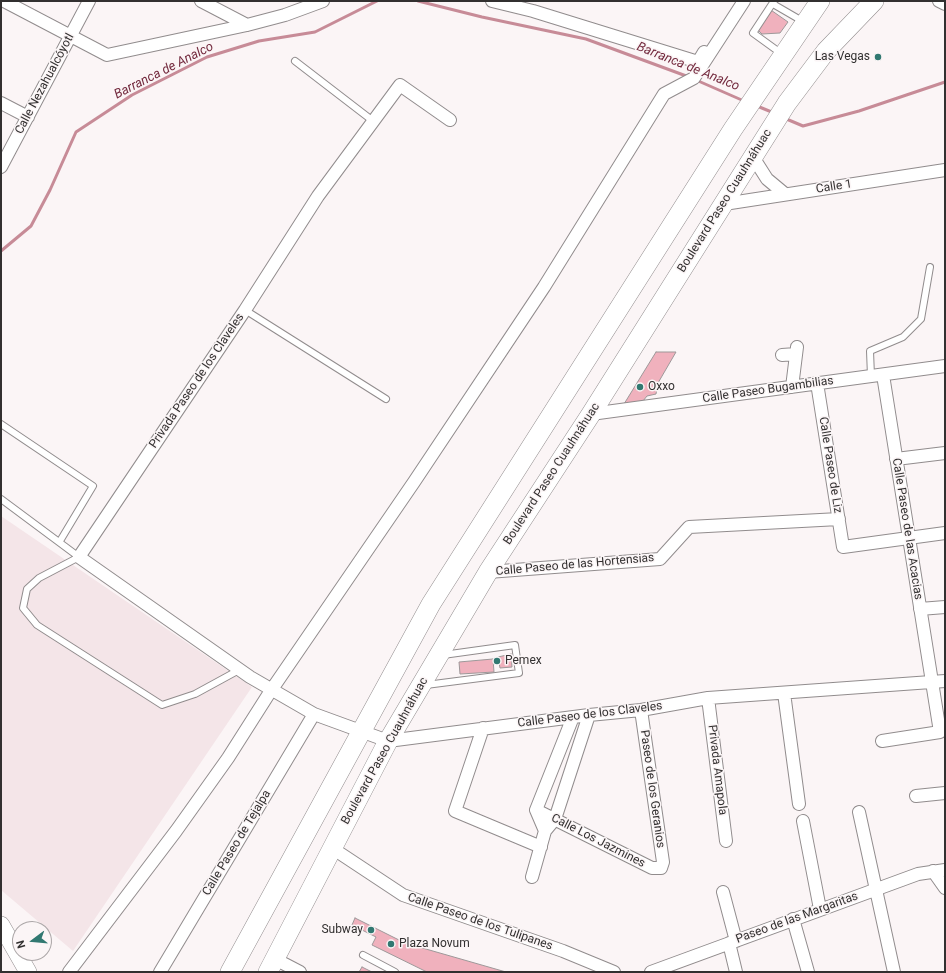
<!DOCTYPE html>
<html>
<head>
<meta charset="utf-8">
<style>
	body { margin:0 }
	#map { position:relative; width:946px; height:973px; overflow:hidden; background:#fbf5f6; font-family:Roboto,sans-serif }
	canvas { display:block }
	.frame { position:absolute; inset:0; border:2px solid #323030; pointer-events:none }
	.north { position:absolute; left:12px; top:921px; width:40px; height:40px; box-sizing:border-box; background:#fbf5f6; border:1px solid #aba6a7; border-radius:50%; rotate:254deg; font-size:11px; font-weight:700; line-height:16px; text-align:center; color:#323030 }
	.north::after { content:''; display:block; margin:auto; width:14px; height:18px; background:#317871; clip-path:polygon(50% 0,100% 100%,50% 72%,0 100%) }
</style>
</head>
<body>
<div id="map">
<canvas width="946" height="973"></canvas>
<div class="frame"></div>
<div class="north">N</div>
</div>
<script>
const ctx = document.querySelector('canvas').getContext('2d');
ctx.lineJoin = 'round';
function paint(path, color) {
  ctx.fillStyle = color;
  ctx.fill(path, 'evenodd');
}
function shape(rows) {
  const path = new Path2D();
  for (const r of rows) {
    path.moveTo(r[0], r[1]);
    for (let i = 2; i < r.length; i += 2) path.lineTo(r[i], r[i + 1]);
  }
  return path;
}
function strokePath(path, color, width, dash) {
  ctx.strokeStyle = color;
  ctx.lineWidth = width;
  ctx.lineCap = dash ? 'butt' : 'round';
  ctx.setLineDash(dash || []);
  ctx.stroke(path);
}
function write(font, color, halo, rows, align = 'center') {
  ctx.font = font + ' Roboto,sans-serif';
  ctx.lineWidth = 3;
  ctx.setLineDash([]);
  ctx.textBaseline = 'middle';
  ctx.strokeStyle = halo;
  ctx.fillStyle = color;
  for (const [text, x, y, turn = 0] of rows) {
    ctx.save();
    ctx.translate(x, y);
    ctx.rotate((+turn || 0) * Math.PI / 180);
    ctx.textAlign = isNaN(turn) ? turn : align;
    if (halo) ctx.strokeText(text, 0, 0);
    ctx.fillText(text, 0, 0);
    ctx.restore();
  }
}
paint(shape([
	[1,516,252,687,73,951,1,890]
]), '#f4e5e8');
strokePath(shape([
	[418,1,482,17,586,39,689,77],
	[696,80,744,101],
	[757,106,774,113],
	[784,118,803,126,859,111,945,82],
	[1,251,31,226,50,190,76,132,132,95,207,57,259,41,315,32,377,1]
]), '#c78b97', 3);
const building = shape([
	[768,8,788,22,780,33,762,34,755,27,768,8],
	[656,352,676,352,658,383,656,394,647,396,643,401,624,404,656,352],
	[511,654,512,667,500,668,498,657,511,654],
	[493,659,494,672,460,674,459,662,493,659],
	[355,918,405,943,506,972,427,972,372,945,376,937,352,925,355,918],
	[362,967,372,972,359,972,362,967]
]);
paint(building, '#f0b1bd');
strokePath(building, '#9d9899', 1);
const lane = shape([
	[774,1,753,33,782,54],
	[773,4,804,22],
	[295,61,373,121],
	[245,310,386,399],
	[871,376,870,351,903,337,921,319,930,267],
	[1,424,93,486,60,541],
	[1,499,79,557,39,578,27,589,23,608,37,625,162,705,195,694,239,670],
	[426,685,519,673,515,645,443,655],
	[363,955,395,972]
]);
const street = shape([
	[4,1,107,55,247,25,285,15,323,1],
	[201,1,247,25],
	[492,1,533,11,698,62,704,52],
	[939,1,945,4],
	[1,103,28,117],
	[450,120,400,85,318,196,245,310,79,557,250,677,314,714,388,741,589,715,641,710,708,698,945,681],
	[753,157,767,179,785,194],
	[1,167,89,1],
	[724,204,945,170],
	[782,355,796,354],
	[817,383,843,547,945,533],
	[792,387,797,347],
	[591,414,945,366],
	[896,459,945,453],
	[488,572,660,559,689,527,839,519],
	[920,609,945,607],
	[784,693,799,804],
	[708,698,726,841],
	[483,728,455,811,541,847],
	[882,741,940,732,883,375],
	[916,796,945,793],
	[536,810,652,868,661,868,663,862,641,710],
	[859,812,894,972],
	[803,821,820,909],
	[545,831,536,810,573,717],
	[332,848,403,895,563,951,614,972],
	[933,871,945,888],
	[532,877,545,831,555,819,589,715],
	[723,892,736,941],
	[793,919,808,972],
	[729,943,736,972],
	[275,959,300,972],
	[69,972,176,831,228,758,270,692,414,482,544,287,664,94,694,78,744,1],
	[160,972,314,714],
	[651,972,918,874,945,870]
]);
const secondary = shape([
	[1,925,28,972]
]);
const primary = shape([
	[230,972,431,604,733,129,820,1],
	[268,972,388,741,488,572,591,414,787,103,826,51,874,1]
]);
strokePath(lane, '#918c8d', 8);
strokePath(street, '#918c8d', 14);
strokePath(secondary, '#918c8d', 18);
strokePath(primary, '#918c8d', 20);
strokePath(lane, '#fff', 6);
strokePath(street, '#fff', 12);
strokePath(secondary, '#fff', 17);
strokePath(primary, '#fff', 19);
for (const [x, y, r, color] of [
	[878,57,4,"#317871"],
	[640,387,4,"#317871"],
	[497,661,4,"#317871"],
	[371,930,4,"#317871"],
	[391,944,4,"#317871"]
]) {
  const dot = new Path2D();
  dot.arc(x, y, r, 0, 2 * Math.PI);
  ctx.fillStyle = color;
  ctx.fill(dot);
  strokePath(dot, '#fbf5f6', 1.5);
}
write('12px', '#323030', '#fbf5f6', [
	["Las Vegas",870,57,"right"],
	["Oxxo",648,387],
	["Pemex",505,661],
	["Subway",363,930,"right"],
	["Plaza Novum",399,944]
], 'left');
write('12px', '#323030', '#fbf5f6', [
	["Calle Nezahualcóyotl",45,84,-62],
	["Calle 1",834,187,-9],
	["Boulevard Paseo Cuauhnáhuac",725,201,-58],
	["Privada Paseo de los Claveles",197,381,-56],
	["Calle Paseo Bugambilias",768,390,-8],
	["Calle Paseo de Liz",830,465,81],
	["Boulevard Paseo Cuauhnáhuac",552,474,-57],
	["Calle Paseo de las Acacias",907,529,81],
	["Calle Paseo de las Hortensias",575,565,-5],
	["Calle Paseo de los Claveles",590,715,-7],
	["Boulevard Paseo Cuauhnáhuac",385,751,-61],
	["Privada Amapola",717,770,83],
	["Paseo de los Geranios",652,789,82],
	["Calle Los Jazmines",598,841,27],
	["Calle Paseo de Tejalpa",237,843,-59],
	["Paseo de las Margaritas",797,918,-20],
	["Calle Paseo de los Tulipanes",480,922,19]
]);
write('italic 13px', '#732a3e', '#fbf5f6', [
	["Barranca de Analco",688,67,22],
	["Barranca de Analco",164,71,-27]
]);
</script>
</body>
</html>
